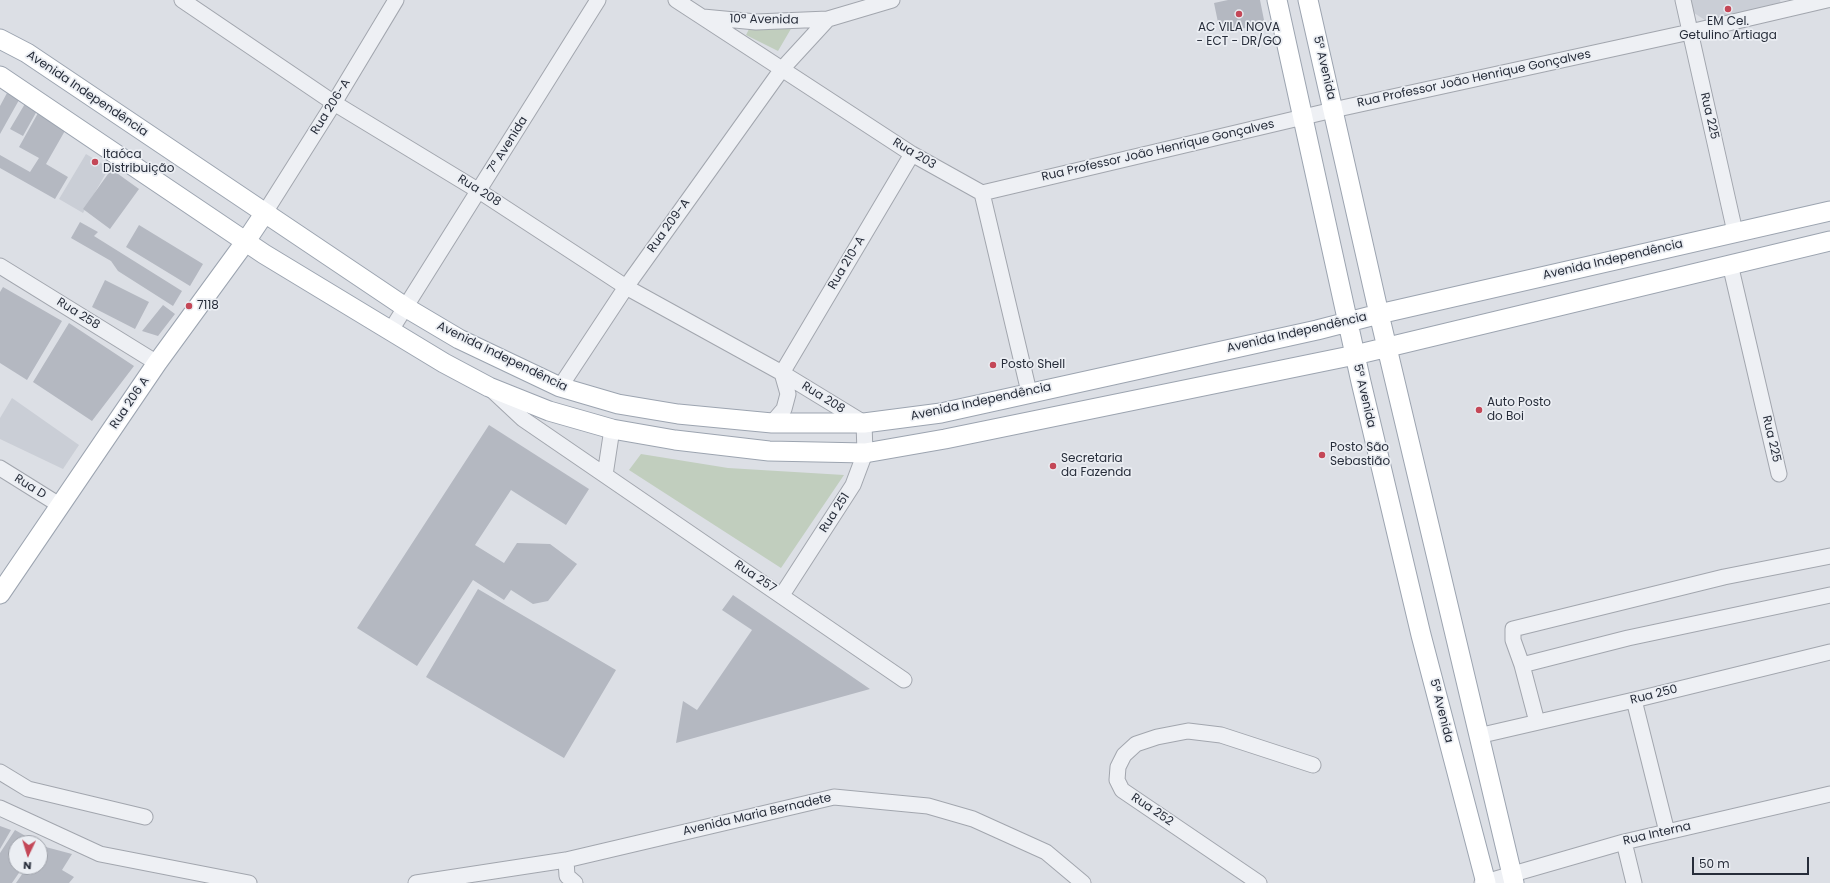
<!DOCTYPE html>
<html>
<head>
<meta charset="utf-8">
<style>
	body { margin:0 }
	#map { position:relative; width:1830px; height:883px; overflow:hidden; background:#dcdfe5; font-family:Poppins,sans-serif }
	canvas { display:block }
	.north { position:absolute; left:8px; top:835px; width:40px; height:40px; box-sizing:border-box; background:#ebeef3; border:1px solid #9da1a9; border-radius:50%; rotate:184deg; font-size:11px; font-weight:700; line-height:16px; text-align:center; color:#272d3a }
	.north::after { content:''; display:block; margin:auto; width:14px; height:18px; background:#c44757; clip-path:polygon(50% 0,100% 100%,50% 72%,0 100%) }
	.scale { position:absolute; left:1692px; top:857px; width:117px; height:18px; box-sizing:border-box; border:2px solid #272d3a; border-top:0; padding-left:5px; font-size:12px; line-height:14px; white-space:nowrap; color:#272d3a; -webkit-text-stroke:3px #ebeef3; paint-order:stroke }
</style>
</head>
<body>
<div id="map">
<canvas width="1830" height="883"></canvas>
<div class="north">N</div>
<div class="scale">50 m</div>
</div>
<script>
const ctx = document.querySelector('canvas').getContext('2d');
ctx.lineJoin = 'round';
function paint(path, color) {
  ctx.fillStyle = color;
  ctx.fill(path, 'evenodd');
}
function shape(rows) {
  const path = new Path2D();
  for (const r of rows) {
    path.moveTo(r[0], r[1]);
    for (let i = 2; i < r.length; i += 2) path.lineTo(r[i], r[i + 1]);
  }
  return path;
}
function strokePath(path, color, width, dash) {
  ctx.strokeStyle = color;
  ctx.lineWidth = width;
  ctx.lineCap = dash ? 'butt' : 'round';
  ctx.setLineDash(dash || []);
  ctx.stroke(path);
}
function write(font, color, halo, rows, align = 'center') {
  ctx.font = font + ' Poppins,sans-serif';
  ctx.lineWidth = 3.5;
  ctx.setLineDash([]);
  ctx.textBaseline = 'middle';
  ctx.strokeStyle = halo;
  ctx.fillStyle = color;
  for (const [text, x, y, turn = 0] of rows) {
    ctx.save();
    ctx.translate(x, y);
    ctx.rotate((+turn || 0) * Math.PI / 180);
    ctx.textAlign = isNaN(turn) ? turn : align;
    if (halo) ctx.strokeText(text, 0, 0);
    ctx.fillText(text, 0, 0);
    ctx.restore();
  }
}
paint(shape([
	[1691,0,1780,0,1781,5,1708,22,1694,13],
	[86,154,109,168,83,213,59,199],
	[12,398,79,445,63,469,0,439,0,418]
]), '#caced6');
paint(shape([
	[751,25,792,27,778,51,746,35],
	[641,454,728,468,844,475,781,568,629,470]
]), '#c1cebe');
paint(shape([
	[1228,0,1260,0,1265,25,1220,32,1214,3],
	[7,93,19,100,0,134,0,106],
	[26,102,38,109,23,136,10,129],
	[38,113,66,129,46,164,68,177,55,199,0,168,0,155,30,172,39,158,19,147],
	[113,167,114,171,139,189,110,229,83,209],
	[80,222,98,232,94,236,182,291,173,306,118,271,111,261,71,238],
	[139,225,203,264,190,286,126,247],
	[105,280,149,302,135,329,92,307],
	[3,287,62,321,27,380,0,363,0,292],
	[163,305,175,314,158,336,142,331],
	[69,323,134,366,92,421,33,382],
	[489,425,589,489,566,525,511,490,475,545,504,563,517,543,550,544,577,564,548,601,533,604,511,590,504,600,473,580,417,666,357,628],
	[478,589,616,670,564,758,426,677],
	[733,595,870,689,676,743,683,701,697,710,752,630,722,610],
	[0,826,11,830,0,849],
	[15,830,38,843,16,843,16,867,23,867,12,883,0,883,0,853],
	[42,846,72,854,62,870,74,877,69,883,16,883,27,867,40,867,40,849]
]), '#b4b8c1');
const minor = shape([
	[182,0,334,103,479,191,626,287,782,373,864,423,865,453,853,485,782,595],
	[676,0,912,154,982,193,1029,392],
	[1683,0,1735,232],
	[703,17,756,22,828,19,892,0],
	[982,193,1333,110,1690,32,1827,0],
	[264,214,334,103,396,0],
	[1730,264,1779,474],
	[0,266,157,363],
	[391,330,598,0],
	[782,373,912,154],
	[560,387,626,287,782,69,828,19],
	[493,391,523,419,904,680],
	[772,423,784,409,788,394,782,373],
	[0,468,61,506],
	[605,475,612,429],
	[1522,665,1513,640,1513,629,1724,577,1830,556],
	[1634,700,1667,832],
	[1537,722,1522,665,1628,638,1830,595],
	[1478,736,1634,700,1830,652],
	[0,772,28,789,145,817],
	[0,808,100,854,249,883],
	[1624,842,1634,883],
	[566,860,567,876,575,883],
	[416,883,566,860,834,797,928,806,973,819,1046,852,1083,883],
	[1259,883,1122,790,1117,780,1118,767,1124,755,1136,744,1157,737,1188,731,1221,735,1313,765],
	[1482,883,1624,842,1830,794]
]);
const major = shape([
	[1277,0,1361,382,1421,635,1486,883],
	[1308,0,1379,314,1514,883],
	[0,39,27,53,405,307,459,339,560,387,618,404,678,414,772,423,864,423,941,413,1317,330,1379,314,1830,211],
	[0,76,264,254,444,363,489,387,549,411,612,429,675,440,769,451,865,453,945,439,1355,355,1830,241],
	[0,594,157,363,246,241,264,214]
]);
strokePath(minor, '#a2a6ae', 17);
strokePath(major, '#9ca4b0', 21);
strokePath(minor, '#eef0f4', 15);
strokePath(major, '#fff', 19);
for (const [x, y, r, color] of [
	[1728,9,4,"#c44757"],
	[1239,14,4,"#c44757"],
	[95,162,4,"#c44757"],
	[189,306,4,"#c44757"],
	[993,365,4,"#c44757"],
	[1479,410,4,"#c44757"],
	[1322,455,4,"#c44757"],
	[1053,466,4,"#c44757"]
]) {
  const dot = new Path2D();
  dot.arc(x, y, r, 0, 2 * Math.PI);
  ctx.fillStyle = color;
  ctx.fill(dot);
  strokePath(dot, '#ebeef3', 1.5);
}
write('12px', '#272d3a', '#ebeef3', [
	["10ª Avenida",764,20,1],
	["5ª Avenida",1324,68,77],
	["Rua Professor João Henrique Gonçalves",1474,79,-12],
	["Avenida Independência",87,94,34],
	["Rua 206-A",331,107,-58],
	["Rua 225",1709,116,77],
	["7ª Avenida",508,145,-58],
	["Rua Professor João Henrique Gonçalves",1158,151,-13],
	["Rua 203",914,154,31],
	["Rua 208",479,191,32],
	["Rua 209-A",669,226,-54],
	["Avenida Independência",1613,260,-13],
	["Rua 210-A",847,263,-59],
	["Rua 258",78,314,32],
	["Avenida Independência",1297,333,-13],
	["Avenida Independência",502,357,26],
	["5ª Avenida",1364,396,77],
	["Rua 208",823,398,32],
	["Avenida Independência",981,402,-12],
	["Rua 206 A",130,403,-56],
	["Rua 225",1771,439,77],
	["Rua D",30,487,32],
	["Rua 251",835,513,-57],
	["Rua 257",755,577,34],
	["Rua 250",1654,695,-14],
	["5ª Avenida",1441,711,76],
	["Rua 252",1152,810,34],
	["Avenida Maria Bernadete",757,815,-13],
	["Rua Interna",1657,834,-13]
]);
write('12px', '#272d3a', '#ebeef3', [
	["EM Cel.",1728,22,"center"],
	["Getulino Artiaga",1728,36,"center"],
	["AC VILA NOVA",1239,28,"center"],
	["- ECT - DR/GO",1239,42,"center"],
	["Itaóca",103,155],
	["Distribuição",103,169],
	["7118",197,306],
	["Posto Shell",1001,365],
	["Auto Posto",1487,403],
	["do Boi",1487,417],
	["Posto São",1330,448],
	["Sebastião",1330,462],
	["Secretaria",1061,459],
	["da Fazenda",1061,473]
], 'left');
</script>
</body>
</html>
